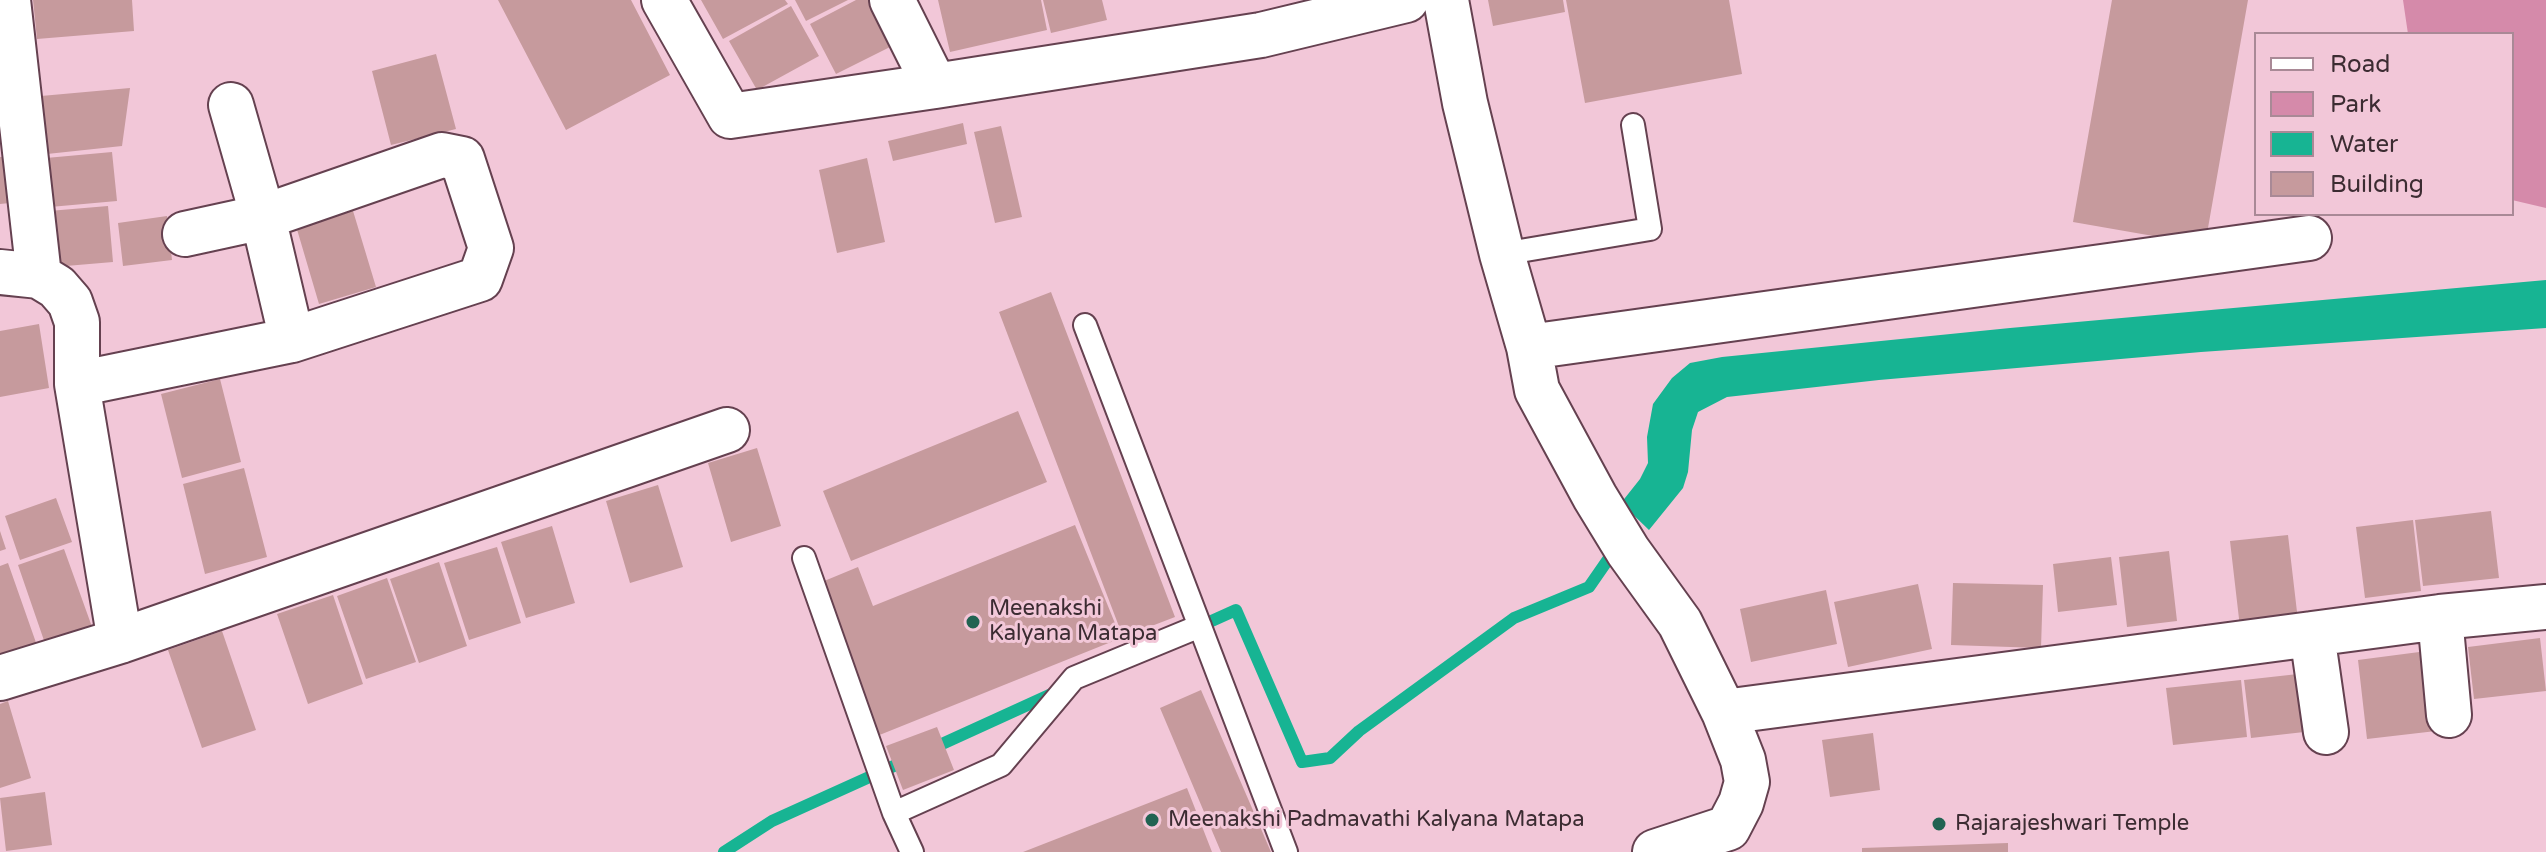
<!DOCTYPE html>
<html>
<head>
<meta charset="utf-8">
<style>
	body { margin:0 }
	#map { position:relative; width:2546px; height:852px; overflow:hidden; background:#f2c7d8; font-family:"Varela Round",sans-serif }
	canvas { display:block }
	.legend { position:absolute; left:2254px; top:32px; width:260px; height:184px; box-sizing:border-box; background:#f2c7d8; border:2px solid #a98996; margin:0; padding:10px 14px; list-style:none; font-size:24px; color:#3c2c32 }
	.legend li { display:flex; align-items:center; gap:16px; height:40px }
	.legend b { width:40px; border:2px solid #a98996 }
</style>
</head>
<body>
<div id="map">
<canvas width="2546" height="852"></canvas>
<ul class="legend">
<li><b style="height:10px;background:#fff"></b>Road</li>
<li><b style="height:22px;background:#d58aaa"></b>Park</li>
<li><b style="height:22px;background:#17b493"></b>Water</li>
<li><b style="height:22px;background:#c69a9d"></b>Building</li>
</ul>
</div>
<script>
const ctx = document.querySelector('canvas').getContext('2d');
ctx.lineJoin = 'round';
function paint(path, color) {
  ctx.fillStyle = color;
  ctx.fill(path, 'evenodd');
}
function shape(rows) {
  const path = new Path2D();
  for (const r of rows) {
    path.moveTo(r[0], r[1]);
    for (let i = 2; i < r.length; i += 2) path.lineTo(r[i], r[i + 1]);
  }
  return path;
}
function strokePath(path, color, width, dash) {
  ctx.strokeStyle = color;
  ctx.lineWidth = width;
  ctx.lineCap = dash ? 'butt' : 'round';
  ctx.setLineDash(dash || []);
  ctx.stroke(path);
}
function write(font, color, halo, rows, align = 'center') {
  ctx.font = font + ' "Varela Round",sans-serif';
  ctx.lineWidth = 6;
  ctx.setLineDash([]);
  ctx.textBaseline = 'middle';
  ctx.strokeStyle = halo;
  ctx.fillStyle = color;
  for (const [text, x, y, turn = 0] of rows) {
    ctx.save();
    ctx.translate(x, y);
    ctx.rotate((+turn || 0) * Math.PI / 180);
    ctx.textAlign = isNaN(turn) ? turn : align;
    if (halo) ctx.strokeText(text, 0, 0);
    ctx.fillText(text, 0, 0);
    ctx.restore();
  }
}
paint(shape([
	[2403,0,2546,0,2546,208,2512,200,2512,34,2408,34]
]), '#d58aaa');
paint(shape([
	[2546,280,2546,328,2201,352,1879,380,1727,397,1698,412,1692,430,1688,472,1683,488,1649,530,1621,503,1640,479,1648,463,1647,437,1653,404,1672,378,1690,363,1722,357,2010,328]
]), '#17b493');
strokePath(shape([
	[1196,628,1236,610,1302,762,1330,758,1359,731,1514,618,1589,587,1616,548],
	[931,749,1056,692],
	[724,852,772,821,907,760]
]), '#17b493', 12);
paint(shape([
	[33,0,132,0,134,31,37,39],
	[498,0,631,0,670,75,566,130],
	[701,0,785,0,788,4,723,39],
	[795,0,848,0,806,21],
	[856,0,876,0,898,43,836,74,810,24],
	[938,0,1041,0,1047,30,950,52],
	[1043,0,1102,0,1107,20,1051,33],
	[1488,0,1563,0,1565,12,1493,26],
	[1566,0,1729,0,1742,74,1585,103],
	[2112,0,2248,0,2205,245,2073,222],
	[791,6,819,56,757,90,729,41],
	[436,54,456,129,391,145,372,71],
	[130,88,122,146,47,154,41,96],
	[963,123,967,144,893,161,888,141],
	[1001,126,1022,217,995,223,974,132],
	[112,152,117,201,50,207,46,158],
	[17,156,20,202,0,204,0,157],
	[867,158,885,242,837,253,819,170],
	[347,191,376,287,319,304,291,209],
	[108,206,113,262,54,267,49,211],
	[167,216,172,260,123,266,118,223],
	[1051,292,1175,617,1123,637,999,312],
	[39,324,49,388,0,397,0,331],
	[220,379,241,462,182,478,161,394],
	[1018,411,1047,482,851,561,823,491],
	[757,448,781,526,731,542,708,463],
	[244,468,267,557,205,574,183,484],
	[658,485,683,567,630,583,606,501],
	[56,498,72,542,20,560,5,516],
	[2491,511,2499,578,2423,586,2415,520],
	[2413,520,2421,591,2365,598,2356,527],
	[1075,525,1121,638,877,736,817,584,858,567,873,606],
	[552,526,575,603,526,618,501,542],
	[0,531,6,549,0,551],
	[2288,535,2299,629,2241,636,2230,541],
	[497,547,521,623,469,640,444,563],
	[64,549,96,638,49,655,18,565],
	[2169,551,2177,621,2127,627,2119,557],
	[2111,557,2117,605,2058,612,2053,564],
	[439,562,467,646,419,663,390,579],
	[8,563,40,654,0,667,0,566],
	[387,578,416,662,366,679,337,596],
	[1953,583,2043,585,2041,648,1951,645],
	[1918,584,1932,649,1848,667,1834,602],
	[1826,590,1837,644,1751,662,1740,609],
	[333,595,363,684,308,704,277,614],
	[222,631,256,730,202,748,168,650],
	[2540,638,2546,691,2474,699,2468,647],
	[2427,651,2436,731,2367,739,2358,660],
	[2307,673,2313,731,2251,738,2244,680],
	[2241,680,2247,737,2173,745,2166,688],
	[1201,690,1271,852,1221,852,1160,708],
	[8,701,31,778,0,788,0,704],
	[937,727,954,770,903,790,886,746],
	[1873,733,1880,790,1830,797,1822,740],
	[1187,788,1212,852,1023,852],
	[45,792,52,845,6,851,0,798],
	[2008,843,2008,852,1862,852,1862,848]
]), '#c69a9d');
const lane = shape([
	[1502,254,1650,229,1633,125],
	[1085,325,1286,852],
	[804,558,894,813,912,852],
	[894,813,1001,765,1074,678,1200,626]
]);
const street = shape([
	[8,0,39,276],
	[664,0,730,116,935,86,892,0],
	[1446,0,1465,103,1502,254,1529,347,1537,390,1595,497,1628,551,1680,623,1724,712,1743,760,1747,782,1741,803,1728,828,1655,852],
	[935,86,1261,35,1406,0],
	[231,105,263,217,292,340],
	[0,272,39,276,57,287,70,302,77,322,77,384,120,641],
	[1529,347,2309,238],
	[77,384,292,340,480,279,491,248,462,159,442,155,263,217,185,234],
	[2440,617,2449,715],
	[2312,634,2326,732],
	[0,678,120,641,727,430],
	[1724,712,2440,617,2546,607]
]);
strokePath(lane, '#654150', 26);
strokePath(street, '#654150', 48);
strokePath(lane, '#fff', 22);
strokePath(street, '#fff', 44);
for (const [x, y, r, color] of [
	[973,622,8,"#216352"],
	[1152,820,8,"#216352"],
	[1939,824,8,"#216352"]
]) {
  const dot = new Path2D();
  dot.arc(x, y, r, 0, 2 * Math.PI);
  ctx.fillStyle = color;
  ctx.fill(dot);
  strokePath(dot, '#f2c7d8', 3);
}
write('22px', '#3c2c32', '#f2c7d8', [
	["Meenakshi",989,609],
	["Kalyana Matapa",989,634],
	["Meenakshi Padmavathi Kalyana Matapa",1168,820],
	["Rajarajeshwari Temple",1955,824]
], 'left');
</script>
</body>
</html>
